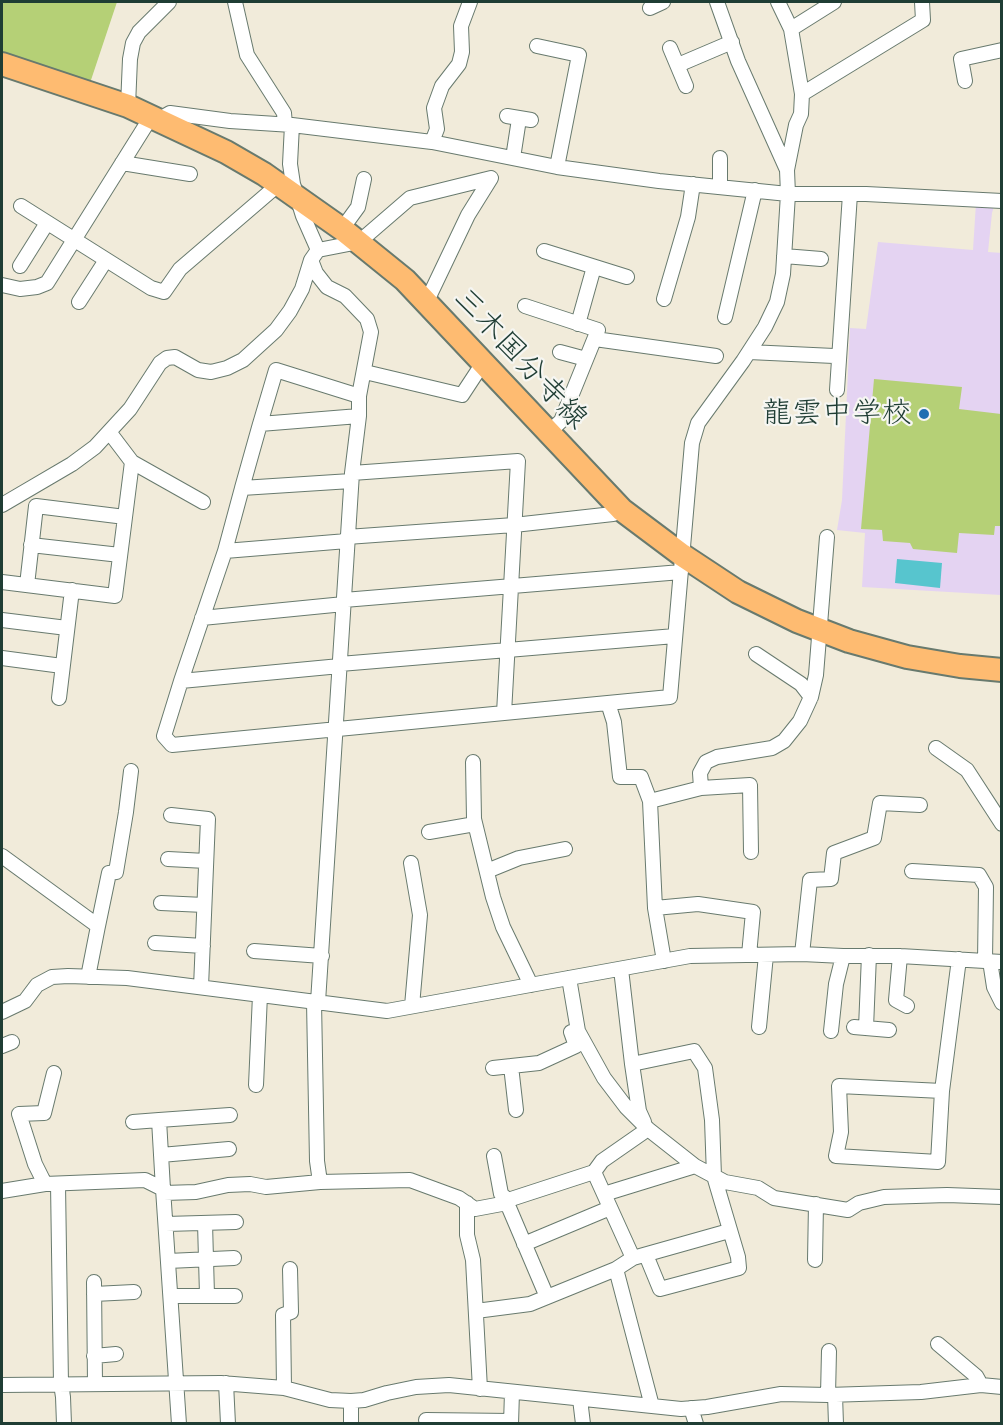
<!DOCTYPE html>
<html>
<head>
<meta charset="utf-8">
<style>
	body { margin:0 }
	#map { position:relative; width:1003px; height:1425px; overflow:hidden; background:#f1ebda; font-family:Caveat,sans-serif }
	canvas { display:block }
	.frame { position:absolute; inset:0; border:3px solid #1f3d34; pointer-events:none }
</style>
</head>
<body>
<div id="map">
<canvas width="1003" height="1425"></canvas>
<div class="frame"></div>
</div>
<script>
const ctx = document.querySelector('canvas').getContext('2d');
ctx.lineJoin = 'round';
function paint(path, color) {
  ctx.fillStyle = color;
  ctx.fill(path, 'evenodd');
}
function shape(rows) {
  const path = new Path2D();
  for (const r of rows) {
    path.moveTo(r[0], r[1]);
    for (let i = 2; i < r.length; i += 2) path.lineTo(r[i], r[i + 1]);
  }
  return path;
}
function strokePath(path, color, width, dash) {
  ctx.strokeStyle = color;
  ctx.lineWidth = width;
  ctx.lineCap = dash ? 'butt' : 'round';
  ctx.setLineDash(dash || []);
  ctx.stroke(path);
}
function write(font, color, halo, rows, align = 'center') {
  ctx.font = font + ' Caveat,"Klee One",sans-serif';
  ctx.lineWidth = 4.5;
  ctx.setLineDash([]);
  ctx.textBaseline = 'middle';
  ctx.strokeStyle = halo;
  ctx.fillStyle = color;
  for (const [text, x, y, turn = 0] of rows) {
    ctx.save();
    ctx.translate(x, y);
    ctx.rotate((+turn || 0) * Math.PI / 180);
    ctx.textAlign = isNaN(turn) ? turn : align;
    if (halo) ctx.strokeText(text, 0, 0);
    ctx.fillText(text, 0, 0);
    ctx.restore();
  }
}
paint(shape([
	[976,203,995,203,992,213,988,252,1002,253,1001,595,862,587,865,533,837,530,842,500,850,328,866,329,878,242,973,250]
]), '#e4d3f2');
paint(shape([
	[2,2,117,2,90,83,2,54],
	[874,379,962,387,959,409,1001,414,1001,526,995,526,994,535,959,533,957,553,913,549,910,543,883,541,882,530,861,529]
]), '#b5d076');
paint(shape([
	[897,559,942,563,940,588,895,583]
]), '#57c5ce');
const minor = shape([
	[235,2,247,55,284,113,285,124],
	[717,2,738,61,787,170],
	[650,8,663,2],
	[791,29,834,2],
	[537,46,579,55,557,167],
	[670,48,686,86],
	[678,65,732,42],
	[965,81,961,59,1002,50],
	[802,94,923,20,922,2],
	[128,106,130,59,133,43,139,32,169,2],
	[507,116,531,120],
	[158,120,170,113,230,121,292,125,432,142,557,167,659,181,788,194,866,194,1002,201],
	[292,125,290,164,293,184,303,216,318,250,311,260,316,273,327,287,345,296,367,319,371,332,359,396,359,416,352,473,318,1002],
	[432,142,437,129,434,108,442,86,459,64,462,52,461,26,470,2],
	[513,158,519,119],
	[720,158,720,187],
	[122,163,190,174],
	[21,206,151,288,164,292,180,269,279,184],
	[342,229,358,207,364,179],
	[318,250,359,242,410,198,491,178,468,215,426,303],
	[544,251,627,277],
	[784,256,821,259],
	[20,266,47,223],
	[2,285,20,289,37,287,47,283,151,117],
	[664,299,688,217,693,184],
	[79,302,106,260],
	[525,306,598,330,561,421,548,433],
	[725,317,755,190],
	[578,324,594,267],
	[595,339,716,356],
	[560,352,586,359],
	[749,352,834,356],
	[365,372,462,395,483,363],
	[837,390,850,194],
	[359,416,260,424,276,370,359,396],
	[260,424,242,488,351,481],
	[132,462,203,502],
	[352,473,518,461,504,713],
	[242,488,225,551,347,541],
	[2,505,72,464,95,447,130,409,160,363,167,358,175,357,198,370,211,372,227,368,243,360,276,330,290,311,302,289,311,260],
	[347,537,514,525,613,514,622,510],
	[31,545,120,555],
	[225,551,181,681,340,666],
	[2,582,115,596,132,462,110,433],
	[27,585,36,506,125,517],
	[344,600,681,572],
	[202,618,344,604],
	[2,620,67,628],
	[756,654,801,684,811,697],
	[2,658,62,666],
	[340,664,675,636],
	[181,681,164,736,172,745,670,697,692,443,698,423,743,361,765,327,777,302,783,274,788,194,787,170,796,125,801,114,802,94,791,29,778,2],
	[59,698,72,590],
	[608,703,614,722,620,777,641,777,650,801,701,788,750,785,751,852],
	[936,748,967,770,1002,824],
	[473,762,474,819,493,897,503,927,531,985],
	[701,788,700,773,706,762,717,757,772,748,784,741,800,721,811,697,816,675,827,537],
	[650,801,655,908,664,961],
	[171,815,208,819,201,987],
	[429,832,475,824],
	[2,856,98,926,88,977],
	[168,859,206,861],
	[411,863,420,915,412,1006],
	[487,871,519,858,565,849],
	[912,871,979,875,986,887,985,961],
	[161,903,204,905],
	[655,908,698,904,753,912,749,955],
	[98,926,109,873,116,872,126,812,131,771],
	[155,943,203,946],
	[254,951,322,956],
	[802,954,810,880,831,879,834,853,874,838,880,803,920,805],
	[900,956,896,1000,907,1006],
	[990,961,994,987,1002,1003],
	[621,969,632,1064],
	[569,978,578,1031,604,1078,626,1107,648,1129,695,1166,725,1182,758,1188,774,1198,848,1210,859,1203,884,1197,947,1195,1002,1197],
	[314,1002,317,1161,320,1182],
	[2,1012,25,1001,37,985,52,977,68,976,127,978,387,1011,690,956,802,954,843,956,900,956,1002,962],
	[759,1027,766,955],
	[854,1027,889,1030],
	[866,1028,869,955],
	[831,1031,836,984,843,956],
	[2,1046,12,1042],
	[511,1066,516,1110],
	[493,1068,539,1063,576,1046,571,1032],
	[256,1085,260,995],
	[942,1091,839,1086,841,1132,836,1156,938,1162,942,1091,959,959],
	[159,1120,230,1115],
	[133,1122,159,1120,163,1189],
	[644,1122,639,1111,632,1064,694,1051,705,1068,712,1120,714,1176,738,1257,739,1268,660,1289,646,1255],
	[161,1155,229,1149],
	[494,1156,501,1194,508,1200],
	[594,1172,602,1161,648,1129],
	[45,1184,35,1164,19,1114,44,1113,54,1073],
	[58,1184,61,1384,63,1397,64,1424],
	[2,1191,45,1184,145,1180,163,1189,179,1424],
	[164,1193,196,1192,228,1185,250,1184,266,1187,320,1182,410,1180,459,1198,475,1209,507,1203],
	[604,1194,695,1166],
	[467,1203,467,1235,473,1260,480,1389],
	[205,1223,207,1295],
	[166,1224,236,1222],
	[524,1244,610,1208],
	[815,1260,816,1204],
	[168,1261,234,1258],
	[616,1269,652,1406],
	[94,1282,95,1384],
	[94,1294,134,1292],
	[171,1296,235,1296],
	[547,1297,507,1203,508,1200,594,1172,633,1258],
	[476,1311,530,1304,616,1269,633,1258,729,1231],
	[938,1344,976,1376,981,1385],
	[94,1356,116,1354],
	[226,1383,228,1424],
	[2,1385,221,1383,284,1388,330,1400,351,1401,364,1400,387,1393,416,1387,449,1385,681,1409,707,1407,781,1394,828,1395,921,1392,981,1385,1002,1387],
	[284,1388,283,1315,291,1312,290,1269],
	[828,1395,829,1351],
	[835,1395,836,1424],
	[580,1399,583,1424],
	[691,1408,696,1424],
	[426,1420,511,1421],
	[351,1424,351,1401],
	[511,1424,512,1392]
]);
const primary = shape([
	[2,64,128,106,226,152,264,174,342,229,405,280,622,510,682,555,738,592,797,621,849,641,907,657,960,666,1002,670]
]);
strokePath(minor, '#687a6e', 16);
strokePath(primary, '#687a6e', 26);
strokePath(minor, '#fff', 14);
strokePath(primary, '#febb71', 22);
for (const [x, y, r, color] of [
	[924,414,6,"#1f6fb2"]
]) {
  const dot = new Path2D();
  dot.arc(x, y, r, 0, 2 * Math.PI);
  ctx.fillStyle = color;
  ctx.fill(dot);
  strokePath(dot, '#f6f6f2', 2);
}
write('30px', '#1f3d34', '#f6f6f2', [
	["三木国分寺線",520,359,47]
]);
write('30px', '#1f3d34', '#f6f6f2', [
	["龍雲中学校",912,414]
], 'right');
</script>
</body>
</html>
